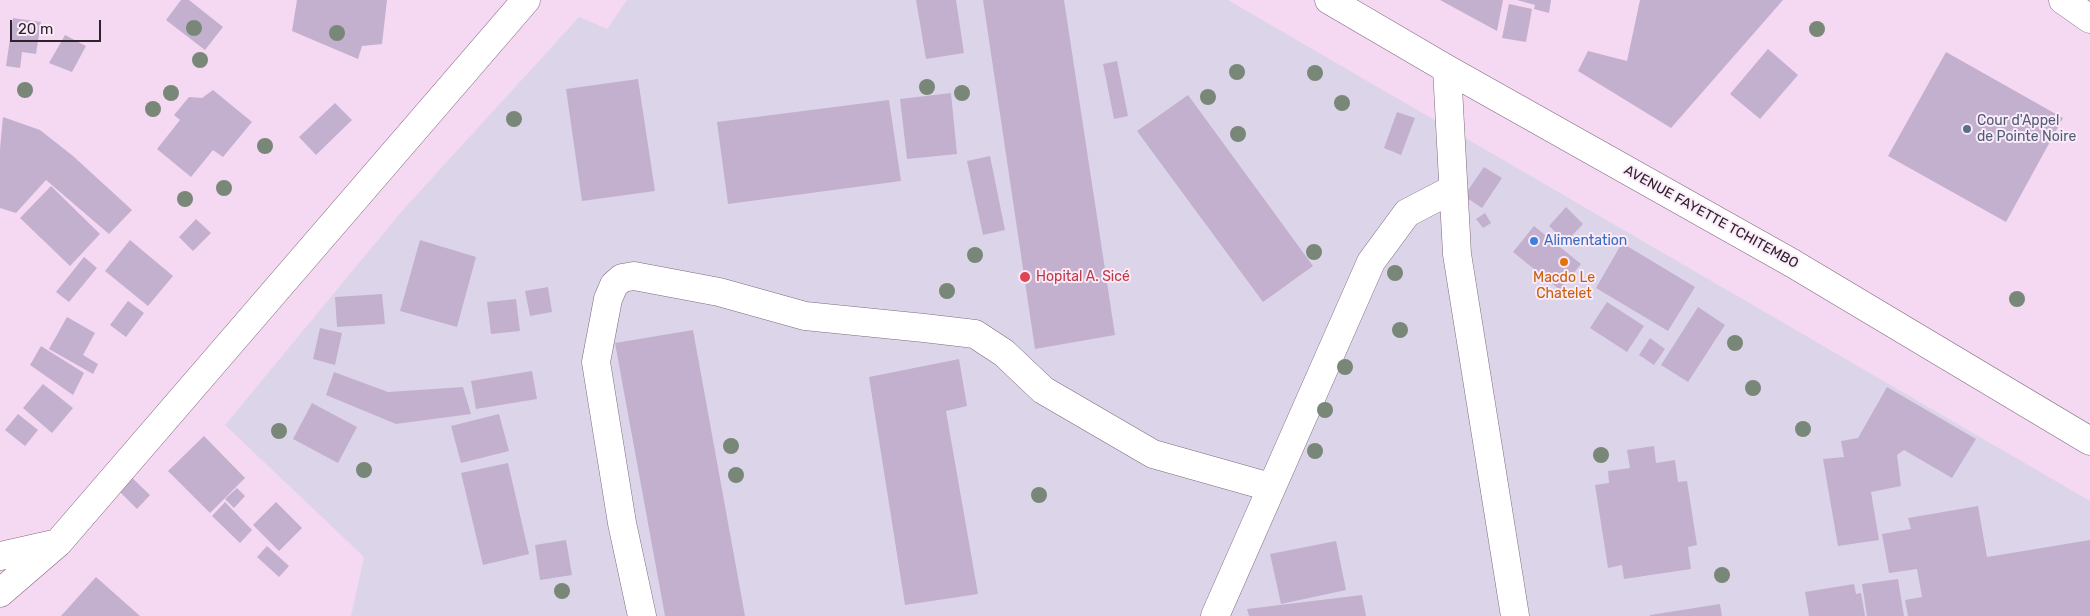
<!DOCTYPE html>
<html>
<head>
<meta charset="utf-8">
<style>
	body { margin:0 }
	#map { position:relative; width:2090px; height:616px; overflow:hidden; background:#f5d8f2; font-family:Rubik,sans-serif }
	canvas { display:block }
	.scale { position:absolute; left:10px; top:20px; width:91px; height:22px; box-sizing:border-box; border:2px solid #2e232d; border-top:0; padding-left:6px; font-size:15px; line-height:18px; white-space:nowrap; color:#2e232d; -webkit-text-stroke:4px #fbeaf9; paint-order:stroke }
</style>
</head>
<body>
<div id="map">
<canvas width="2090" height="616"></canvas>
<div class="scale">20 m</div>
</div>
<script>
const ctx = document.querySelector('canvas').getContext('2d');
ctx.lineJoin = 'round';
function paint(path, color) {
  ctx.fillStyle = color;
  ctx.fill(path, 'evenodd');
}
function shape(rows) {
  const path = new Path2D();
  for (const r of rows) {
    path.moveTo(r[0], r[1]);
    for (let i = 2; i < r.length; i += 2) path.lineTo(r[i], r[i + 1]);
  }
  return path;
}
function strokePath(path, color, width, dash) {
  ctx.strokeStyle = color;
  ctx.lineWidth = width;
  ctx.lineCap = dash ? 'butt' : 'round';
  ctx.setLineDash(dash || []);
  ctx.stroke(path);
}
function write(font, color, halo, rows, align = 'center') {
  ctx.font = font + ' Rubik,sans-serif';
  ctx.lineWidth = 4;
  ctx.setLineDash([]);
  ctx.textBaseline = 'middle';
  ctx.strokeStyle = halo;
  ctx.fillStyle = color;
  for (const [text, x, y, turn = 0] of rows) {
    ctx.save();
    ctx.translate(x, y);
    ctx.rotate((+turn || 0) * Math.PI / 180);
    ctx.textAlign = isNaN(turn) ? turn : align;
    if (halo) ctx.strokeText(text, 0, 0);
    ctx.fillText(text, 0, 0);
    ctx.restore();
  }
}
paint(shape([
	[627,0,1228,0,2090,501,2090,616,351,616,364,557,225,425,402,211,579,17,607,29]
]), '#dcd5ea');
paint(shape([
	[181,0,189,0,223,27,205,50,166,20],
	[297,0,387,0,382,44,362,46,358,59,292,31],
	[916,0,956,0,964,53,926,59],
	[983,0,1064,0,1115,335,1035,349],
	[1440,0,1503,0,1497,31],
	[1517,0,1551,0,1549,13,1534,9,1535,5],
	[1640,0,1783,0,1671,128,1578,71,1588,51,1627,61],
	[1509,4,1532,9,1526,42,1502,38],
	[13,18,41,22,36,54,22,52,20,68,6,66],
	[65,35,86,46,72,72,49,63],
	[1768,49,1798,75,1760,119,1730,94],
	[1946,52,2063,118,2006,222,1888,156],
	[1117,61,1128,116,1114,119,1103,64],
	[638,79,655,191,582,201,566,89],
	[213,90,252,122,223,157,213,150,191,177,157,149,180,120,174,115,189,97,202,98],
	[951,93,957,154,907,159,900,99],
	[1188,95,1313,266,1263,302,1137,131],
	[889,100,901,181,728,204,717,122],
	[335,103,352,120,316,155,299,137],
	[1397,112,1415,118,1401,155,1384,148],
	[3,117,40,130,73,156,132,210,109,234,46,180,16,213,0,208,0,149],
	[990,156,1005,230,983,235,967,161],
	[1484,167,1502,178,1482,208,1464,196],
	[51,186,100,234,70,266,20,218],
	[1566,207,1583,224,1566,242,1549,226],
	[1485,213,1491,223,1483,228,1476,219],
	[196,219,211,233,193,251,179,237],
	[1534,226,1581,264,1560,290,1513,252],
	[130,240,173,276,148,306,105,271],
	[420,240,476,257,457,327,400,311],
	[1622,243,1695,287,1668,331,1596,288],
	[84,257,97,268,69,302,56,292],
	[548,287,552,312,530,316,525,291],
	[382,294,385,324,337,327,335,297],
	[516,299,520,331,491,334,487,302],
	[128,301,144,313,126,337,110,325],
	[1607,302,1644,326,1627,352,1590,328],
	[1698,307,1725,325,1688,382,1661,365],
	[67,317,95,333,83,355,98,364,93,374,49,349],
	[320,328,342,333,335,365,313,359],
	[693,330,745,616,665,616,615,343],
	[1650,338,1665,349,1654,365,1639,355],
	[41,346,84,373,73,395,30,365],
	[959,359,967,406,946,411,978,594,905,605,869,377],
	[532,371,537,399,476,409,471,381],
	[334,372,388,392,463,387,471,414,396,424,326,395],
	[43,384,73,408,52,433,23,408],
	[1887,387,1976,439,1952,478,1904,450,1897,455,1901,486,1871,492,1879,540,1838,546,1823,459,1844,457,1841,441,1858,438],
	[312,403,357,427,338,463,293,439],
	[18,414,38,430,25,446,5,430],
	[499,414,509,451,461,463,451,426],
	[204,436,245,478,210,513,168,471],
	[1654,446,1656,463,1675,460,1678,482,1687,481,1697,545,1688,547,1691,569,1624,579,1622,565,1608,568,1595,485,1609,483,1608,471,1630,468,1627,450],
	[508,463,529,554,483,565,461,473],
	[125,471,150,495,137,509,112,484],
	[237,488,245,496,234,508,225,499],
	[225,502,252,530,240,543,212,516],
	[276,502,302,528,279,551,253,525],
	[1978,506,1987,557,2090,540,2090,616,1908,616,1905,600,1922,597,1917,569,1889,573,1882,534,1911,529,1908,518],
	[566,540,572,575,540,580,535,545],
	[1336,541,1346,590,1281,604,1270,554],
	[267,546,289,566,279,577,257,557],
	[96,577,140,616,61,616],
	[1898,579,1904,616,1867,616,1862,584],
	[1854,584,1856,594,1861,593,1865,616,1809,616,1805,592],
	[1362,595,1366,616,1249,616,1247,609],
	[1720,604,1722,616,1650,616,1650,615]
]), '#c3b0ce');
const minor = shape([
	[1329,0,1447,69,1792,263,2090,441],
	[2063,0,2090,19],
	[1447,69,1457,254,1515,616],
	[0,556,54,544],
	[0,593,58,543,526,0],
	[642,616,622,523,596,362,608,299,614,285,622,278,634,276,719,292,805,316,924,328,975,334,1004,353,1043,390,1153,454,1270,487],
	[1215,616,1371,262,1407,213,1453,189]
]);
strokePath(minor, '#81677e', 29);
strokePath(minor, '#fff', 28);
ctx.fillStyle = '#788778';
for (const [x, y] of [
	[194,28],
	[1817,29],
	[337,33],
	[200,60],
	[1237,72],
	[1315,73],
	[927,87],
	[25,90],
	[171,93],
	[962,93],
	[1208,97],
	[1342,103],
	[153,109],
	[514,119],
	[1238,134],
	[265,146],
	[224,188],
	[185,199],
	[1314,252],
	[975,255],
	[1395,273],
	[947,291],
	[2017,299],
	[1400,330],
	[1735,343],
	[1345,367],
	[1753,388],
	[1325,410],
	[1803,429],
	[279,431],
	[731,446],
	[1315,451],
	[1601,455],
	[364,470],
	[736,475],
	[1039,495],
	[1722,575],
	[562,591]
]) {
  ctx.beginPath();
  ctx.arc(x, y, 8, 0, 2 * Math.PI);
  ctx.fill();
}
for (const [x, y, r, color] of [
	[1967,129,5,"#5c6f8a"],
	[1534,241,5,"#3f7fe0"],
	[1564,262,5,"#e8710a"],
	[1025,277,6,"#e0444e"]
]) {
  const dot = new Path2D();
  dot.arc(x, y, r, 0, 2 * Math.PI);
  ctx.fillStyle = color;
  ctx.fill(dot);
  strokePath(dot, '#fbeaf9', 2);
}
write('14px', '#4e5e75', '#fbeaf9', [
	["Cour d'Appel",1977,121],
	["de Pointe Noire",1977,137]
], 'left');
write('14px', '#2e232d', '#fbeaf9', [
	["AVENUE FAYETTE TCHITEMBO",1711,217,29]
]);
write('14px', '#366cbe', '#fbeaf9', [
	["Alimentation",1544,241]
], 'left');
write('14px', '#be3a42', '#fbeaf9', [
	["Hopital A. Sicé",1036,277]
], 'left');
write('14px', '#c56008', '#fbeaf9', [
	["Macdo Le",1564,278],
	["Chatelet",1564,294]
]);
</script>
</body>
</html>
